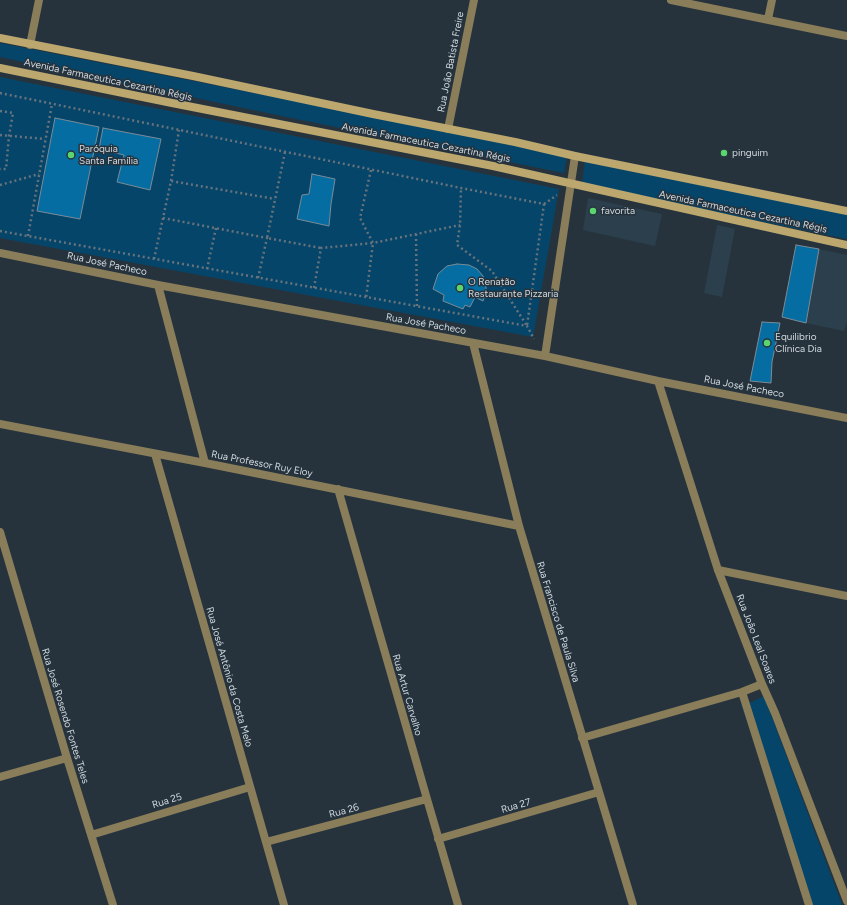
<!DOCTYPE html>
<html>
<head>
<meta charset="utf-8">
<style>
	body { margin:0 }
	canvas { display:block; background:#26333d }
</style>
</head>
<body>
<canvas width="847" height="905"></canvas>
<script>
const ctx = document.querySelector('canvas').getContext('2d');
ctx.lineJoin = 'round';
function paint(path, color) {
  ctx.fillStyle = color;
  ctx.fill(path, 'evenodd');
}
function shape(rows) {
  const path = new Path2D();
  for (const r of rows) {
    path.moveTo(r[0], r[1]);
    for (let i = 2; i < r.length; i += 2) path.lineTo(r[i], r[i + 1]);
  }
  return path;
}
function strokePath(path, color, width, dash) {
  ctx.strokeStyle = color;
  ctx.lineWidth = width;
  ctx.lineCap = dash ? 'butt' : 'round';
  ctx.setLineDash(dash || []);
  ctx.stroke(path);
}
function write(font, color, halo, rows, align = 'center') {
  ctx.font = font + ' Figtree,sans-serif';
  ctx.lineWidth = 3;
  ctx.setLineDash([]);
  ctx.textBaseline = 'middle';
  ctx.strokeStyle = halo;
  ctx.fillStyle = color;
  for (const [text, x, y, turn = 0] of rows) {
    ctx.save();
    ctx.translate(x, y);
    ctx.rotate((+turn || 0) * Math.PI / 180);
    ctx.textAlign = isNaN(turn) ? turn : align;
    if (halo) ctx.strokeText(text, 0, 0);
    ctx.fillText(text, 0, 0);
    ctx.restore();
  }
}
paint(shape([
	[588,198,662,214,655,246,583,230],
	[717,225,735,229,722,297,704,293],
	[819,249,847,255,847,323,844,331,806,323]
]), '#2b3f4d');
paint(shape([
	[0,43,382,118,567,155,564,173,296,119,0,57],
	[0,77,559,189,533,337,0,238],
	[585,160,847,214,847,239,582,185],
	[764,696,842,905,812,905,741,704,752,702]
]), '#054569');
const building = shape([
	[55,118,99,127,80,219,37,211,55,118],
	[103,128,161,139,150,190,117,182,124,155,99,149,103,128],
	[312,174,335,179,331,204,329,226,297,219,302,195,309,194,312,174],
	[796,245,819,249,806,323,782,317,796,245],
	[457,264,469,265,477,269,483,276,486,284,486,292,483,301,475,297,470,307,465,305,463,309,443,301,444,295,433,289,438,274,447,266,457,264],
	[762,322,780,323,772,362,771,383,750,381,762,322]
]);
paint(building, '#056da2');
strokePath(building, '#7b8b96', 1);
strokePath(shape([
	[0,93,461,188,544,204,527,326,492,271,457,245,460,225,461,188],
	[0,111,13,113,9,136,6,169,0,169],
	[0,135,45,139],
	[285,152,267,238,321,248],
	[371,170,360,218,373,243,460,225],
	[171,181,179,130],
	[0,185,39,174],
	[544,204,557,195],
	[0,231,527,326,534,339],
	[416,234,417,307],
	[28,236,52,104],
	[154,259,163,218],
	[207,269,216,228],
	[258,278,267,238,163,218,171,181,275,199],
	[314,288,321,248,373,243,366,298]
]), '#68737c', 2.5, [2, 3]);
strokePath(shape([
	[671,0,847,36],
	[768,19,772,0],
	[30,45,39,0],
	[448,129,474,0],
	[0,253,158,285,545,356,658,381,847,418],
	[158,285,205,463],
	[473,343,519,526,633,905],
	[545,356,575,156],
	[658,381,718,570,762,684,775,713,847,901],
	[0,424,205,463,519,526],
	[155,454,284,905],
	[338,489,427,799,458,905],
	[0,532,67,758,113,905],
	[718,570,847,596],
	[742,692,809,905],
	[582,738,742,692,762,684],
	[0,777,67,758],
	[91,835,250,787],
	[438,839,599,792],
	[266,842,427,799]
]), '#897d5a', 8);
strokePath(shape([
	[0,38,193,76,373,114,515,142,575,156,847,211],
	[0,68,172,103,493,166,847,245]
]), '#bca76e', 8);
for (const [x, y, r, color] of [
	[724,153,4,"#5bd56e"],
	[71,155,4,"#5bd56e"],
	[593,211,4,"#5bd56e"],
	[460,288,4,"#5bd56e"],
	[767,343,4,"#5bd56e"]
]) {
  const dot = new Path2D();
  dot.arc(x, y, r, 0, 2 * Math.PI);
  ctx.fillStyle = color;
  ctx.fill(dot);
  strokePath(dot, '#26333d', 1.5);
}
write('10px', '#d1d9df', '#26333d', [
	["Rua João Batista Freire",451,62,-79],
	["Avenida Farmaceutica Cezartina Régis",108,80,12],
	["Avenida Farmaceutica Cezartina Régis",426,143,11],
	["Avenida Farmaceutica Cezartina Régis",743,212,12],
	["Rua José Pacheco",107,264,12],
	["Rua José Pacheco",426,324,10],
	["Rua José Pacheco",744,387,11],
	["Rua Professor Ruy Eloy",262,464,11],
	["Rua Francisco de Paula Silva",558,622,73],
	["Rua João Leal Soares",756,639,69],
	["Rua José Antônio da Costa Melo",229,677,74],
	["Rua Artur Carvalho",407,695,74],
	["Rua José Rosendo Fontes Teles",65,716,73],
	["Rua 25",167,801,-17],
	["Rua 27",516,806,-16],
	["Rua 26",344,811,-15]
]);
write('10px', '#d1d9df', '#26333d', [
	["Paróquia",79,149],
	["Santa Família",79,161],
	["pinguim",732,153],
	["favorita",601,211],
	["O Renatão",468,282],
	["Restaurante Pizzaria",468,294],
	["Equilibrio",775,337],
	["Clínica Dia",775,349]
], 'left');
</script>
</body>
</html>
